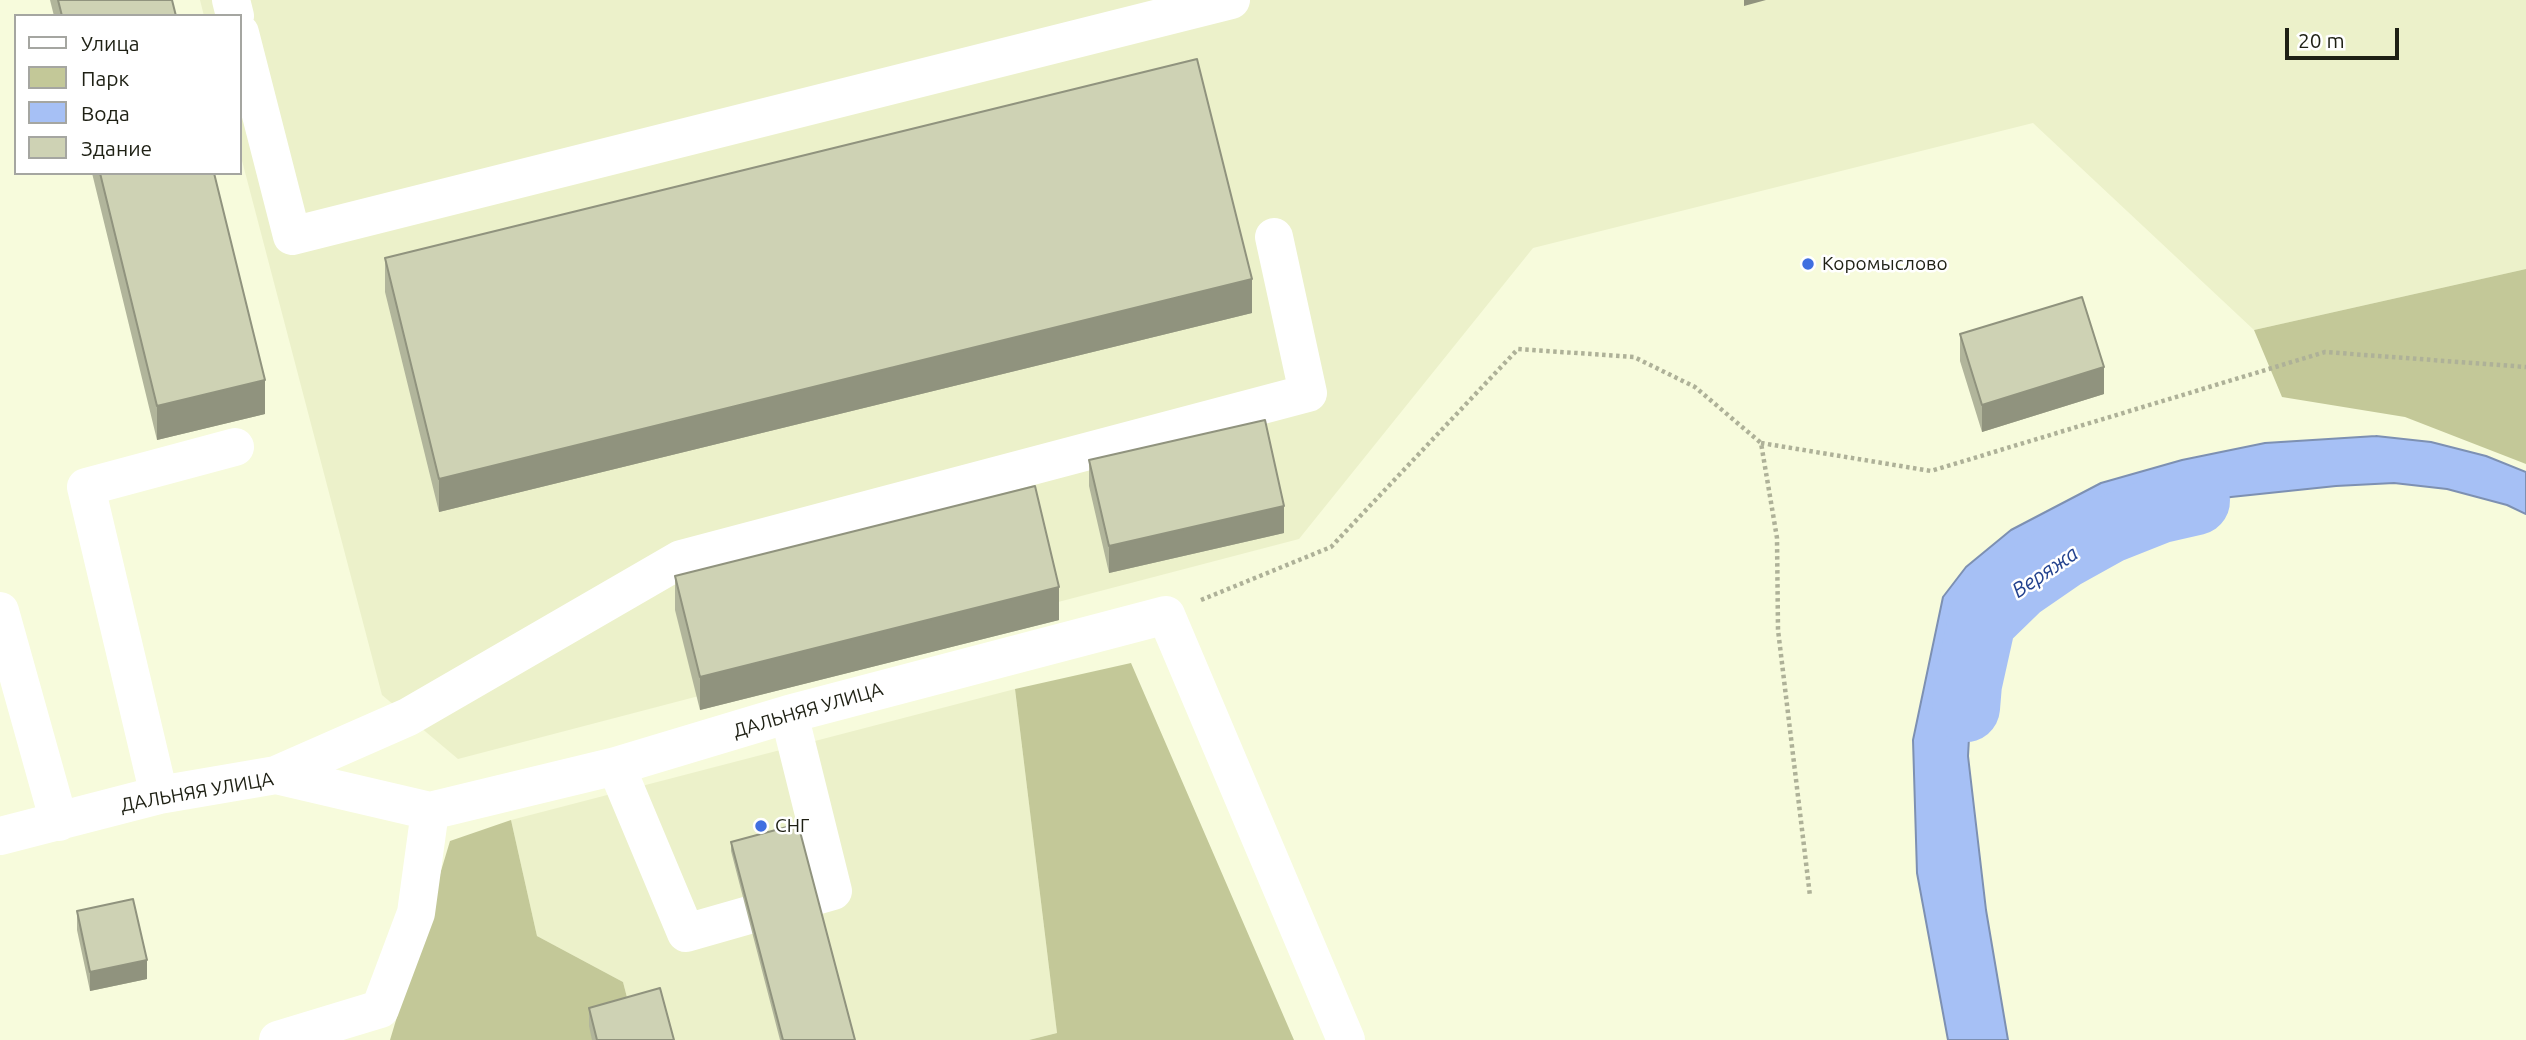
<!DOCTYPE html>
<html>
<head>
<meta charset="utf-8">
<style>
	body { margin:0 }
	#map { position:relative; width:2526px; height:1040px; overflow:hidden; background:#f7fbdc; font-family:Ubuntu,sans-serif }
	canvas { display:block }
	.legend { position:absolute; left:14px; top:14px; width:228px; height:161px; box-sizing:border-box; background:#fff; border:2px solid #a5a6a1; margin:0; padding:9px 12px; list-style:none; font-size:21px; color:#1e2014 }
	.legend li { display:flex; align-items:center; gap:14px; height:35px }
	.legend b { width:35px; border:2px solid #a5a6a1 }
	.scale { position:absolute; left:2285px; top:28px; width:114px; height:32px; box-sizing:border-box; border:4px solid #1e2014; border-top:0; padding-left:9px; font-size:21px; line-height:24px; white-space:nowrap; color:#1e2014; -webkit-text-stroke:5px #fff; paint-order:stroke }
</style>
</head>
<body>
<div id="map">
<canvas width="2526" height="1040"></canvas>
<ul class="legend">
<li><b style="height:9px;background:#fff"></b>Улица</li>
<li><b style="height:19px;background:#c3c898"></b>Парк</li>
<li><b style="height:19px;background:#a6c0f5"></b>Вода</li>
<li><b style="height:19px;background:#ced2b4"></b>Здание</li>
</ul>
<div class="scale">20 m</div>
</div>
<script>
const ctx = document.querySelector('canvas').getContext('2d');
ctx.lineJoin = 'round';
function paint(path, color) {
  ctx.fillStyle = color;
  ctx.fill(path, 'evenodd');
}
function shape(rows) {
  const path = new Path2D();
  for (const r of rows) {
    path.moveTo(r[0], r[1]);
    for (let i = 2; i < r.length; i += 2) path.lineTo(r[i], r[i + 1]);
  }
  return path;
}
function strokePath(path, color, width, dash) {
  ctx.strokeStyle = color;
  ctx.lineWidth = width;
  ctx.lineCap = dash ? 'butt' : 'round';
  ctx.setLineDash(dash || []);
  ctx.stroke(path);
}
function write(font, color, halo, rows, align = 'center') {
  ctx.font = font + ' Ubuntu,sans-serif';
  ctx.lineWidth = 5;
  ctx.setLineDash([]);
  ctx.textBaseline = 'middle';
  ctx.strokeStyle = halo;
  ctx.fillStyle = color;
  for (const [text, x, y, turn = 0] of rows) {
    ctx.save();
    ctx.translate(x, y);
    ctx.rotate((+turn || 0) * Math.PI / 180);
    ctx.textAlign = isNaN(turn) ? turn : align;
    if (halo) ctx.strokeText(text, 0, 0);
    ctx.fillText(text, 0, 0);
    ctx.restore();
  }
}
paint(shape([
	[200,0,2526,0,2526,269,2254,330,2033,123,1533,248,1299,539,458,759,382,695,240,153,240,16,204,16],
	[1015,689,1057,1033,1029,1040,638,1040,623,982,537,936,511,820]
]), '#ecf1ca');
paint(shape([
	[2526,269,2526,464,2405,417,2282,397,2254,330],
	[1131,663,1294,1040,1029,1040,1057,1033,1015,689],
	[511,820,537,936,623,982,638,1040,390,1040,450,841]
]), '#c3c898');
const water = shape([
	[2376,436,2431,442,2486,456,2526,472,2526,514,2507,505,2447,489,2394,483,2336,486,2231,497,2166,511,2104,531,2046,567,1989,611,1978,642,1972,684,1968,756,1986,910,2008,1040,1948,1040,1917,873,1913,740,1943,597,1966,567,2011,530,2101,483,2182,460,2265,443,2376,436]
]);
paint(water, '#a6c0f5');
strokePath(water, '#7d90b2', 2);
strokePath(shape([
	[1966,708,1968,684,1982,621,2018,586,2063,555,2108,530,2161,509,2196,501]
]), '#a6c0f5', 68);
strokePath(shape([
	[1761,443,1931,471,2325,352,2526,367],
	[1201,600,1331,547,1518,349,1634,357,1695,387,1761,443,1777,538,1778,630,1810,896]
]), '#aeb198', 4.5, [3.5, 3.5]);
strokePath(shape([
	[231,0,235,16],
	[240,33,292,236,1231,0],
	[0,611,59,822],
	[616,766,686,933,833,891,789,714],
	[276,775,408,717,681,559,1308,393,1274,237],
	[159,795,86,487,235,447],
	[0,836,159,795,276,775,430,811,616,766,789,714,1166,615,1346,1040],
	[278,1040,380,1009,416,913,430,811]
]), '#fff', 38);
paint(shape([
	[50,0,172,0,176,16,54,16],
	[92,173,214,173,265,414,157,440],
	[385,258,1252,313,439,512,385,292],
	[1960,334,2104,394,1982,432,1960,361],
	[1089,460,1284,533,1109,573,1089,486],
	[675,576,1059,620,700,710,675,610],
	[731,842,855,1040,780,1040,731,851],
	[77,911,147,979,90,991,77,930],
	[589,1008,674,1040,592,1040,589,1026]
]), '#b1b59b');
paint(shape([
	[1744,0,1766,0,1744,6],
	[1252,279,1252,313,439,512,439,479],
	[2104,367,2104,394,1982,432,1982,405],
	[265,380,265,414,157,440,157,406],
	[1284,506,1284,533,1109,573,1109,546],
	[1059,587,1059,620,700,710,700,677],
	[147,960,147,979,90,991,90,972]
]), '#90937e');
const building = shape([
	[58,0,172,0,176,16,62,16,58,0],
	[1197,59,1252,279,439,479,385,258,1197,59],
	[100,173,214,173,265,380,157,406,100,173],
	[2082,297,2104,367,1982,405,1960,334,2082,297],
	[1265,420,1284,506,1109,546,1089,460,1265,420],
	[1035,486,1059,587,700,677,675,576,1035,486],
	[798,824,855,1040,783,1040,731,842,798,824],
	[133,899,147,960,90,972,77,911,133,899],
	[660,988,674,1040,597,1040,589,1008,660,988]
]);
paint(building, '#ced2b4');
strokePath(building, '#90937e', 2);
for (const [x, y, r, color] of [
	[1808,264,7,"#406fe0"],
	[761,826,7,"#406fe0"]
]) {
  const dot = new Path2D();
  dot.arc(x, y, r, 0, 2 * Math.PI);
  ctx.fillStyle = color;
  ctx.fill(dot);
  strokePath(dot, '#fff', 2.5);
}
write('19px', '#1e2014', '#fff', [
	["Коромыслово",1822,264],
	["СНГ",775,826]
], 'left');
write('19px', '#1e2014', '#fff', [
	["ДАЛЬНЯЯ УЛИЦА",808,710,-16],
	["ДАЛЬНЯЯ УЛИЦА",197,792,-10]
]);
write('italic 21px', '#23428e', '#fff', [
	["Веряжа",2045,572,-34]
]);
</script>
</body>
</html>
